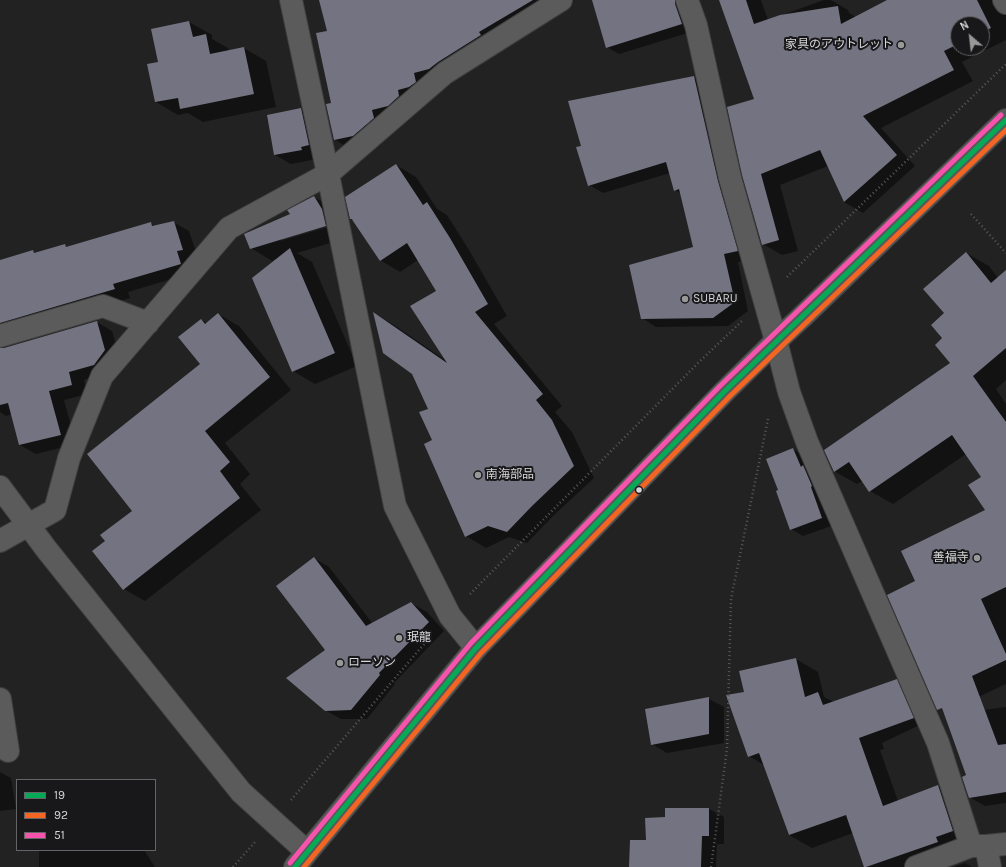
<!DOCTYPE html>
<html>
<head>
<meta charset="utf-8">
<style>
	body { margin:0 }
	#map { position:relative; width:1006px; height:867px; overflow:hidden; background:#222; font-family:Karla,sans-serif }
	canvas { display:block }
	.legend { position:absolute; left:16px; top:779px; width:140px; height:72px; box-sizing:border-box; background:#18181a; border:1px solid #646466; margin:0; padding:5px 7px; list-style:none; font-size:12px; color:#d7d7d9 }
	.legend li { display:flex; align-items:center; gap:8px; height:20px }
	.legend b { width:20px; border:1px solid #646466 }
	.north { position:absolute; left:950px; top:16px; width:40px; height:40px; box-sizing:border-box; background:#18181a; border:1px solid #646466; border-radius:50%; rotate:332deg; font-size:11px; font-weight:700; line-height:16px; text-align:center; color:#d7d7d9 }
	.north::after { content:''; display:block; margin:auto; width:14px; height:18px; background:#989899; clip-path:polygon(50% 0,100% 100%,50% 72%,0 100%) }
</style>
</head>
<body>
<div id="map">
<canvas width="1006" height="867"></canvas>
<ul class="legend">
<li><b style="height:5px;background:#06aa56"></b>19</li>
<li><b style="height:5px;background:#f26522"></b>92</li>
<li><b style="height:5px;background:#f653ac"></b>51</li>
</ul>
<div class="north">N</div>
</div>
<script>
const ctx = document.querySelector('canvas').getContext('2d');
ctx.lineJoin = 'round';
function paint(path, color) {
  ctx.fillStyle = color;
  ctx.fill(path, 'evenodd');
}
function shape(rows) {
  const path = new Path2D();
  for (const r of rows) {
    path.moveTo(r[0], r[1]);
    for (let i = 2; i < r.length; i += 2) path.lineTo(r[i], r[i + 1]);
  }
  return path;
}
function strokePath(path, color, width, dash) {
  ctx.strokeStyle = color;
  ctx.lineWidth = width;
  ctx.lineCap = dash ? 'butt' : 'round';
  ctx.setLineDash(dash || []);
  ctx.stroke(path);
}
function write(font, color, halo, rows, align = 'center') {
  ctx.font = font + ' Karla,"Noto Sans JP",sans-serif';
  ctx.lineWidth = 4;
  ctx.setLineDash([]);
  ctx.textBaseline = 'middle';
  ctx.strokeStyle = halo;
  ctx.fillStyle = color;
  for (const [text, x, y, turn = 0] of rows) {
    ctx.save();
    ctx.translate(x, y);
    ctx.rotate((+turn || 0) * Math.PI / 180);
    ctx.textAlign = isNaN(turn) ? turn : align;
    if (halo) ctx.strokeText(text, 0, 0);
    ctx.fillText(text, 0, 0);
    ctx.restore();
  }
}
paint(shape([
	[320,0,554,0,345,146,334,139,328,31],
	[624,0,688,0,694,31,619,54,607,47],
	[720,0,761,0,768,20,824,0,831,0,848,10,849,13,856,17,889,0,1006,0,1006,40,962,62,973,81,881,128,915,166,863,213,844,202,828,166,780,185,798,251,782,255,763,244,755,99],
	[958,24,982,24,982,48,958,48],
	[189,22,212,35,212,39,228,48,229,51,244,48,266,61,276,107,203,122,188,113,178,115,156,102,159,63],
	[694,77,709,85,751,259,738,262,748,311,728,326,656,327,642,318,694,248,680,193,675,190,670,173,603,193,589,185,582,146,569,102],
	[301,109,317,118,317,159,291,164,275,155],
	[396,165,416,177,437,209,447,215,469,250,507,316,494,324,562,406,555,412,572,432,594,478,552,517,527,543,509,537,486,548,466,536,434,441,429,409,413,373,375,314,394,325,448,362,438,291,418,260,400,272,380,260,354,220,351,219],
	[314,197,335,209,347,238,297,253,312,262,357,366,315,384,293,371,276,259,272,261,251,248,292,214],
	[330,224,331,226,280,241,283,238],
	[173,222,189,231,198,258,195,272,128,292,130,298,12,333,3,342,3,349,97,322,112,331,120,359,110,373,84,380,87,394,64,400,76,444,36,454,20,445,12,414,6,416,0,412,0,260,33,251,37,254,65,246,69,248,151,224,156,226],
	[966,253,989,266,998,278,1006,273,1006,380,996,389,1006,404,1006,684,955,708,917,582,987,511,982,477,966,454,893,504,870,491,863,481,857,484,834,471,952,363,944,338,945,314],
	[218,314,239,326,291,390,225,443,250,474,240,484,261,510,145,601,124,589,133,511,201,364,201,320,207,323],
	[793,449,806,457,834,525,803,536,791,529,780,491],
	[314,558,329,567,373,624,411,603,427,612,444,631,394,683,395,684,367,719,341,719,325,710,327,650],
	[796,659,818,672,824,697,834,702,896,680,919,693,930,720,882,743,884,749,880,750,898,801,938,786,961,799,977,851,936,867,865,867,853,833,812,848,789,835,764,765,749,756,745,692],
	[709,699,724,707,724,743,667,753,652,744],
	[1006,707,1006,803,985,806,969,797,968,776,945,715],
	[0,772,11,778,16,809,0,811],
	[709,809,724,817,724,844,717,844,716,867,630,867,647,841,666,818],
	[39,850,144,850,155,867,39,867],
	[965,863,972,867,954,867]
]), '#0007');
paint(shape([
	[319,0,533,0,479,32,481,35,438,62,429,69,414,73,416,82,409,87,398,90,399,96,388,106,372,110,374,118,353,136,334,140,326,104,331,103,316,33,327,31],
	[592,0,675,0,675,4,682,24,606,48],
	[719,0,746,0,754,24,780,15,838,6,841,24,887,0,977,0,991,28,982,32,982,24,958,24,958,44,944,51,954,70,863,116,897,155,844,202,820,150,761,174,779,240,762,245,742,175,727,107,754,99],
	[189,21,193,37,206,34,210,54,244,47,254,94,180,109,178,98,155,102,147,64,158,62,151,29],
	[694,76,718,181,738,251,724,254,735,302,713,318,641,319,629,265,693,247,679,189,674,191,666,162,588,186,576,147,581,146,568,101],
	[301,108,309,145,301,147,302,150,274,155,267,115],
	[396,164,423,205,427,202,450,238,488,304,475,312,543,394,536,400,552,420,574,466,532,506,507,532,488,526,465,537,424,444,432,440,419,412,428,409,412,374,383,353,373,312,447,363,410,306,436,291,407,243,380,261,353,221,352,219,350,219,345,197],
	[314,196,322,209,326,226,250,249,244,234,290,214,287,210],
	[174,221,183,250,177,251,181,264,113,284,115,289,0,323,0,260,33,250,34,253,65,244,66,247,151,222,152,226],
	[290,248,335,353,292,372,252,278],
	[966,252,991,283,1006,270,1006,348,973,376,1006,422,1006,587,981,599,1006,654,1006,660,972,676,998,745,1006,744,1006,792,969,798,962,777,966,775,942,708,937,710,887,595,915,581,901,551,985,510,968,485,981,477,952,435,869,492,849,462,834,472,824,450,950,363,935,345,942,338,931,325,944,313,923,289],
	[218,313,270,377,205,431,230,462,220,471,240,498,123,590,92,551,105,541,100,535,132,511,87,454,200,364,178,337,201,319,205,324],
	[97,321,105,350,94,365,69,372,72,385,49,391,61,435,19,445,8,403,0,405,0,348,4,348],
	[793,448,801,467,803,465,812,486,811,487,822,518,790,530,776,491,778,490,766,459],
	[314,557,366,626,411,602,429,622,379,673,380,675,351,710,325,711,286,678,325,650,276,586],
	[796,658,805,697,818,692,823,705,897,679,914,718,859,738,883,806,938,785,953,831,936,837,938,842,866,867,864,867,846,815,789,835,759,753,748,757,726,695,744,692,739,671],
	[709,697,709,734,651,745,645,709],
	[665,808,709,808,709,836,702,836,701,867,629,867,630,840,646,840,645,818,665,817]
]), '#747382');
const minor = shape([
	[291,0,328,174,395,506,450,616,476,648],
	[687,0,696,25,730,178,776,341,789,392,807,442,938,743,971,846],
	[1004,0,1006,3],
	[0,336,103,306,148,323],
	[0,487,47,550,241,792,307,852],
	[0,541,55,510,69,458,102,376,229,228,328,174,445,73,561,0],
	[0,699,8,751],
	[986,846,990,867],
	[916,867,971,846,986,846,1006,844]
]);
const highway = shape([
	[295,867,476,648,725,391,776,341,802,317,1006,120]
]);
strokePath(minor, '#3f3f3f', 24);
strokePath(highway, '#3f3f3f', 24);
strokePath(shape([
	[971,214,1006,253],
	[787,277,1006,64],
	[470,594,700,361,742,321],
	[291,800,431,636],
	[233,867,255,842],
	[711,867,727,749,731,599,768,419]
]), '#59595a', 2.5, [1, 3]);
strokePath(minor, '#5b5b5c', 22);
strokePath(highway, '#595959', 22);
strokePath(shape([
	[295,867,476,648,725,391,1006,120]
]), '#06aa56', 5);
strokePath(shape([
	[304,867,481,653,730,396,1006,130]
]), '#f26522', 5);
strokePath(shape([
	[290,863,471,643,720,386,1001,115]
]), '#f653ac', 5);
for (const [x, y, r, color] of [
	[901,45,4,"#989899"],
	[685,299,4,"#989899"],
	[478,475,4,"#989899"],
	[639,490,3.5,"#d7d7d9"],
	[977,558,4,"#989899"],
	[399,638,4,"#989899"],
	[340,663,4,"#989899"]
]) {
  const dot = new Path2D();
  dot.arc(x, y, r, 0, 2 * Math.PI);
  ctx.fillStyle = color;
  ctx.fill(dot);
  strokePath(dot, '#18181a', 1.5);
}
write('12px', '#d7d7d9', '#18181a', [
	["家具のアウトレット",893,45,"right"],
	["SUBARU",693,299],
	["南海部品",486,475],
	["善福寺",969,558,"right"],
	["珉龍",407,638],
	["ローソン",348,663]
], 'left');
</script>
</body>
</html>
